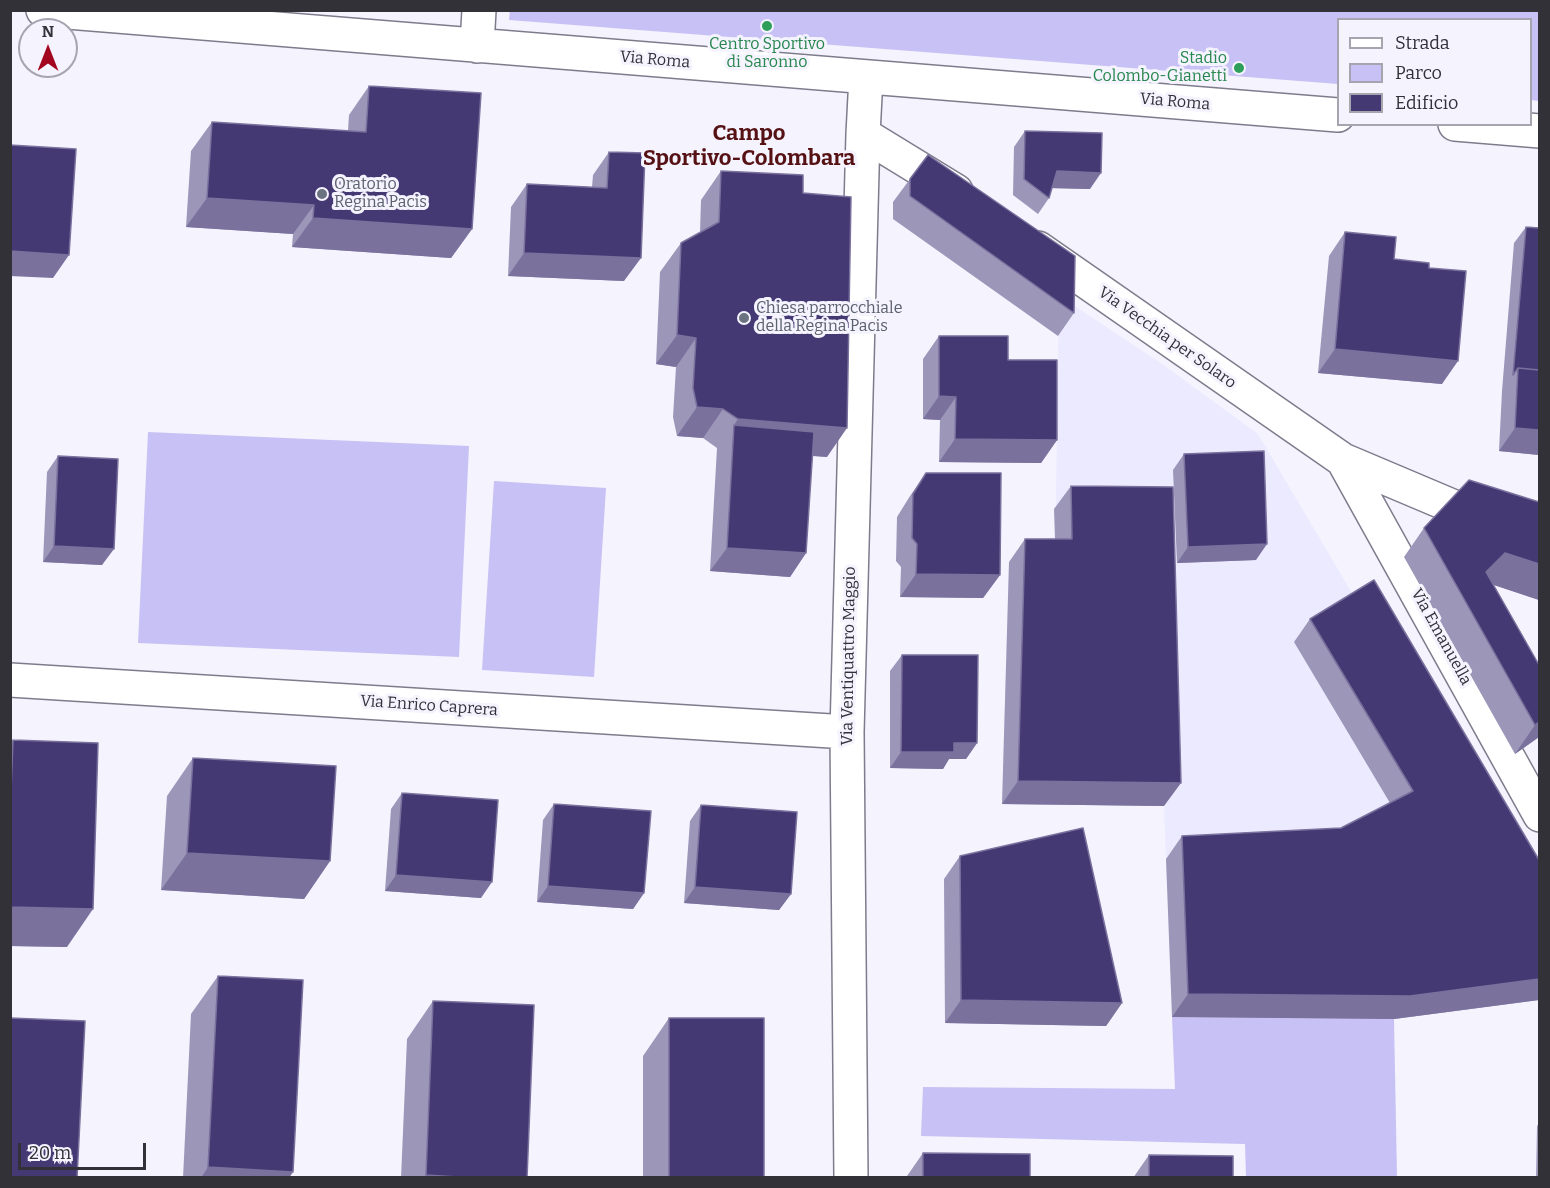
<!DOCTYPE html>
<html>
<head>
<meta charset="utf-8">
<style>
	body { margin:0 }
	#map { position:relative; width:1550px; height:1188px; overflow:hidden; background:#f4f3fe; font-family:Bitter,serif }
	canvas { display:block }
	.frame { position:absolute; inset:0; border:12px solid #323138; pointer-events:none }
	.legend { position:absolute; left:1337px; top:18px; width:195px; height:108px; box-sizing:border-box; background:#f4f3fe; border:2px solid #a6a5af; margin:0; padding:8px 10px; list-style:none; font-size:18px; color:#323138 }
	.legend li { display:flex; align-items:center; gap:12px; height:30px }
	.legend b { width:30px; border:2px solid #a6a5af }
	.north { position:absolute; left:18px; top:18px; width:60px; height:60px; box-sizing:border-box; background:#f4f3fe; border:2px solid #a6a5af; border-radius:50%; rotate:0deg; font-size:16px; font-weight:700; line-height:24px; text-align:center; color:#323138 }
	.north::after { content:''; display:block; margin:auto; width:21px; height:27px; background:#a3061f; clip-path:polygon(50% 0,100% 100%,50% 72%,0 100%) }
	.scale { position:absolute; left:18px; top:1143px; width:128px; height:27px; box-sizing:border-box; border:3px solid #323138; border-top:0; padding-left:8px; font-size:18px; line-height:21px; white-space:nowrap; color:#323138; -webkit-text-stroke:4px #f4f3fe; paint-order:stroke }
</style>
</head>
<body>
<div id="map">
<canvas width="1550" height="1188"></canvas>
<div class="frame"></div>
<ul class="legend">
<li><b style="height:8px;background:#fff"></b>Strada</li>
<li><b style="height:16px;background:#c8c1f5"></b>Parco</li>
<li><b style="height:16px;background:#453974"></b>Edificio</li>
</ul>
<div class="north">N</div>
<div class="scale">20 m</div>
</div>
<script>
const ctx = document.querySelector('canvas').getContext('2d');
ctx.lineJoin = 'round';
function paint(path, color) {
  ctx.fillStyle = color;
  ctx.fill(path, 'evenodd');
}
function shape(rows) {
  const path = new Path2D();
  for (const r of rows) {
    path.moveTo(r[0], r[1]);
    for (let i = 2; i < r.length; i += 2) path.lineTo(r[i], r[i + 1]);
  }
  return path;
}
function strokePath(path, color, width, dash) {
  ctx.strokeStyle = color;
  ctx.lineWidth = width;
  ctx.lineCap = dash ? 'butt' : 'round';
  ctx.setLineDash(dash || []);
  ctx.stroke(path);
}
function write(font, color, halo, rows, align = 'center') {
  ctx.font = font + ' Bitter,serif';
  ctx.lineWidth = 6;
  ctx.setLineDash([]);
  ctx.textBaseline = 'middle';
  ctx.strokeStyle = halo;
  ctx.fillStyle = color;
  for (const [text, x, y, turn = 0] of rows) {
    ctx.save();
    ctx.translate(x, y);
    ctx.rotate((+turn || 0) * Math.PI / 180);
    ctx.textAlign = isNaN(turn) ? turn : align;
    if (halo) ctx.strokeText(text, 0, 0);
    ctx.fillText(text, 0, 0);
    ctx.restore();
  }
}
paint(shape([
	[1059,296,1158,361,1258,434,1539,910,1539,1000,1394,1019,1172,1017,1164,806,1002,804,1009,562,1055,562]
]), '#eceafe');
paint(shape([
	[510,10,1539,11,1539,101,1531,100,1530,20,1338,20,1338,84,509,20],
	[148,432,469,446,459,657,138,643],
	[494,481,606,488,594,677,482,670],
	[1172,1017,1394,1019,1397,1177,1246,1177,1245,1144,921,1136,923,1087,1175,1089]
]), '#c8c1f5');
const minor = shape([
	[43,10,1338,115],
	[477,46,479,10],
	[866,77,863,134,956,191],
	[1455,124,1540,131],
	[1038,248,1343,460,1466,512,1540,530],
	[1343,460,1540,815],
	[10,680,847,732],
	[851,1178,847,732,863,134]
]);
strokePath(minor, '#7e7c8c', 36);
strokePath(minor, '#fff', 33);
paint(shape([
	[369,86,472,229,451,258,292,247,293,234,186,227,191,151,212,122,348,131,349,115],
	[1025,131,1090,189,1052,188,1049,198,1038,214,1013,195,1014,147],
	[609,152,624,281,508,276,511,207,527,184,592,187,593,175],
	[721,171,803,193,827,457,812,456,806,553,790,577,710,571,717,448,703,438,677,436,673,417,676,367,656,364,660,272,681,243,700,233,701,200],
	[910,179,1074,313,1058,336,893,219,893,202],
	[1526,227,1539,455,1499,451,1502,391,1514,243],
	[1345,232,1394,259,1429,268,1442,384,1318,373,1329,256],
	[939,336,1008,360,1057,440,1041,463,939,462,940,420,923,419,923,359],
	[1184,454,1256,560,1177,563,1173,470],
	[58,456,102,565,43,562,47,472],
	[926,473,1000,575,983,598,900,597,901,567,896,561,897,517,910,496],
	[1071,486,1164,806,1002,804,1009,562,1025,539,1055,539,1054,509],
	[1539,502,1539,600,1494,585,1539,665,1539,737,1515,754,1404,557,1424,528],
	[1310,619,1539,860,1539,1000,1394,1019,1172,1017,1166,859,1182,836,1341,828,1390,803,1294,642],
	[902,655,977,743,966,759,949,759,943,769,890,768,890,671],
	[13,740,67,947,10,946,10,743],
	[193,758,330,861,304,899,161,890,167,796],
	[402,793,481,898,385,891,391,809],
	[554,804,644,893,633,909,537,902,543,820],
	[701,805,791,894,779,910,684,903,690,821],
	[960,856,1122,1003,1106,1026,945,1023,944,879],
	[218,976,289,1178,183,1178,191,1014],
	[433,1001,527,1178,401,1178,407,1039],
	[669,1018,764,1178,643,1178,643,1056],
	[1539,1123,1539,1178,1536,1178,1537,1126],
	[923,1153,1030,1178,907,1178,907,1176],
	[1149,1155,1233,1178,1133,1178]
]), '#9c96b9');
paint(shape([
	[1057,171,1101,173,1090,189,1046,188],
	[207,198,314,205,293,234,186,227],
	[313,218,472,229,451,258,292,247],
	[10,251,69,255,53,278,10,276],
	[524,253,641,258,624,281,508,276],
	[677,335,696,338,676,367,656,364],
	[1335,349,1458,361,1442,384,1318,373],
	[939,396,956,397,940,420,923,419],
	[697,407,723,409,703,438,677,436],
	[738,419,847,428,827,457,732,449,734,425],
	[1515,428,1539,430,1539,455,1499,451],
	[955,439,1057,440,1041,463,939,462],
	[1267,544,1256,560,1177,563,1188,547],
	[54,546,114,549,102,565,43,562],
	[727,548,806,553,790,577,710,571],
	[1505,553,1539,564,1539,600,1485,582,1486,572],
	[916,574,1000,575,983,598,900,597],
	[1539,722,1539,737,1515,754,1535,725],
	[954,743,977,743,966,759,949,759,943,769,890,768,901,752],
	[1018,781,1181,783,1164,806,1002,804],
	[187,853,330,861,304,899,161,890],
	[396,875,492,882,481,898,385,891],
	[548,886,644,893,633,909,537,902],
	[695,887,791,894,779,910,684,903],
	[10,907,93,909,67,947,10,946],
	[1539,979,1539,1000,1394,1019,1172,1017,1188,994],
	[961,1000,1122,1003,1106,1026,945,1023],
	[208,1167,293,1172,289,1178,201,1178],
	[426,1175,473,1178,424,1178]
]), '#7a719d');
const building = shape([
	[369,86,481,93,472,229,313,218,314,205,207,198,212,122,366,132,369,86],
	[1025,131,1102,133,1101,173,1057,171,1049,198,1024,179,1025,131],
	[10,145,76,149,69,255,10,251,10,145],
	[609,152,645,153,641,258,524,253,527,184,607,188,609,152],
	[928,155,1075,256,1074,313,910,196,910,179,928,155],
	[721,171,803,175,803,193,851,197,847,428,738,419,723,409,697,407,693,388,696,338,677,335,681,243,719,222,721,171],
	[1526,227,1539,228,1539,370,1518,368,1513,375,1526,227],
	[1345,232,1396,237,1394,259,1429,263,1429,268,1466,271,1458,361,1335,349,1345,232],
	[939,336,1008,336,1008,360,1057,360,1057,440,955,439,956,397,939,396,939,336],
	[1518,368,1539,370,1539,430,1515,428,1518,368],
	[734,425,814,432,806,553,727,548,734,425],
	[1264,451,1267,544,1188,547,1184,454,1264,451],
	[58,456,118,459,114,549,54,546,58,456],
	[926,473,1001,473,1000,575,916,574,917,544,912,538,913,494,926,473],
	[1469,480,1539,502,1539,564,1505,553,1486,572,1539,665,1539,722,1535,725,1424,528,1469,480],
	[1071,486,1173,487,1181,783,1018,781,1025,539,1072,539,1071,486],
	[1374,580,1539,860,1539,979,1410,996,1188,994,1182,836,1341,828,1413,791,1310,619,1374,580],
	[902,655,978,655,977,743,954,743,954,752,901,752,902,655],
	[13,740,98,743,93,909,10,907,10,819,13,740],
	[193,758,336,766,330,861,187,853,193,758],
	[402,793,498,800,492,882,396,875,402,793],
	[554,804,651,811,644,893,548,886,554,804],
	[701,805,797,812,791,894,695,887,701,805],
	[1083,828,1122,1003,961,1000,960,856,1083,828],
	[218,976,303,980,293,1172,208,1167,218,976],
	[433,1001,534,1005,527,1178,473,1178,426,1175,433,1001],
	[10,1018,85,1021,77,1178,10,1178,10,1018],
	[669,1018,764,1018,764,1178,669,1178,669,1018],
	[923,1153,1030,1154,1030,1178,923,1178,923,1153],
	[1149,1155,1233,1156,1233,1178,1149,1178,1149,1155]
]);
paint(building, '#453974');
strokePath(building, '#7a719d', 1.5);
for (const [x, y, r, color] of [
	[767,26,6,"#2e9e5b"],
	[1239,68,6,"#2e9e5b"],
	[322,194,6,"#6b7280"],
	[744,318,6,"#6b7280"]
]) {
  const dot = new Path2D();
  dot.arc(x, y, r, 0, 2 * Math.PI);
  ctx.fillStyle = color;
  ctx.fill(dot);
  strokePath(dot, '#f4f3fe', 2);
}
write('16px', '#27864d', '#f4f3fe', [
	["Centro Sportivo",767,45],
	["di Saronno",767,63],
	["Stadio",1227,59,"right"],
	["Colombo-Gianetti",1227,77,"right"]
]);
write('16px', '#323138', '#f4f3fe', [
	["Via Roma",655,60,5],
	["Via Roma",1175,102,5],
	["Via Vecchia per Solaro",1167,338,35],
	["Via Emanuella",1441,637,61],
	["Via Ventiquattro Maggio",849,656,-89],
	["Via Enrico Caprera",429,706,4]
]);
write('16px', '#5b616d', '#f4f3fe', [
	["Oratorio",334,185],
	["Regina Pacis",334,203],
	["Chiesa parrocchiale",756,309],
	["della Regina Pacis",756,327]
], 'left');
write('bold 22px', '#561114', '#f4f3fe', [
	["Campo",749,134],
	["Sportivo-Colombara",749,159]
]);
</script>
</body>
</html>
